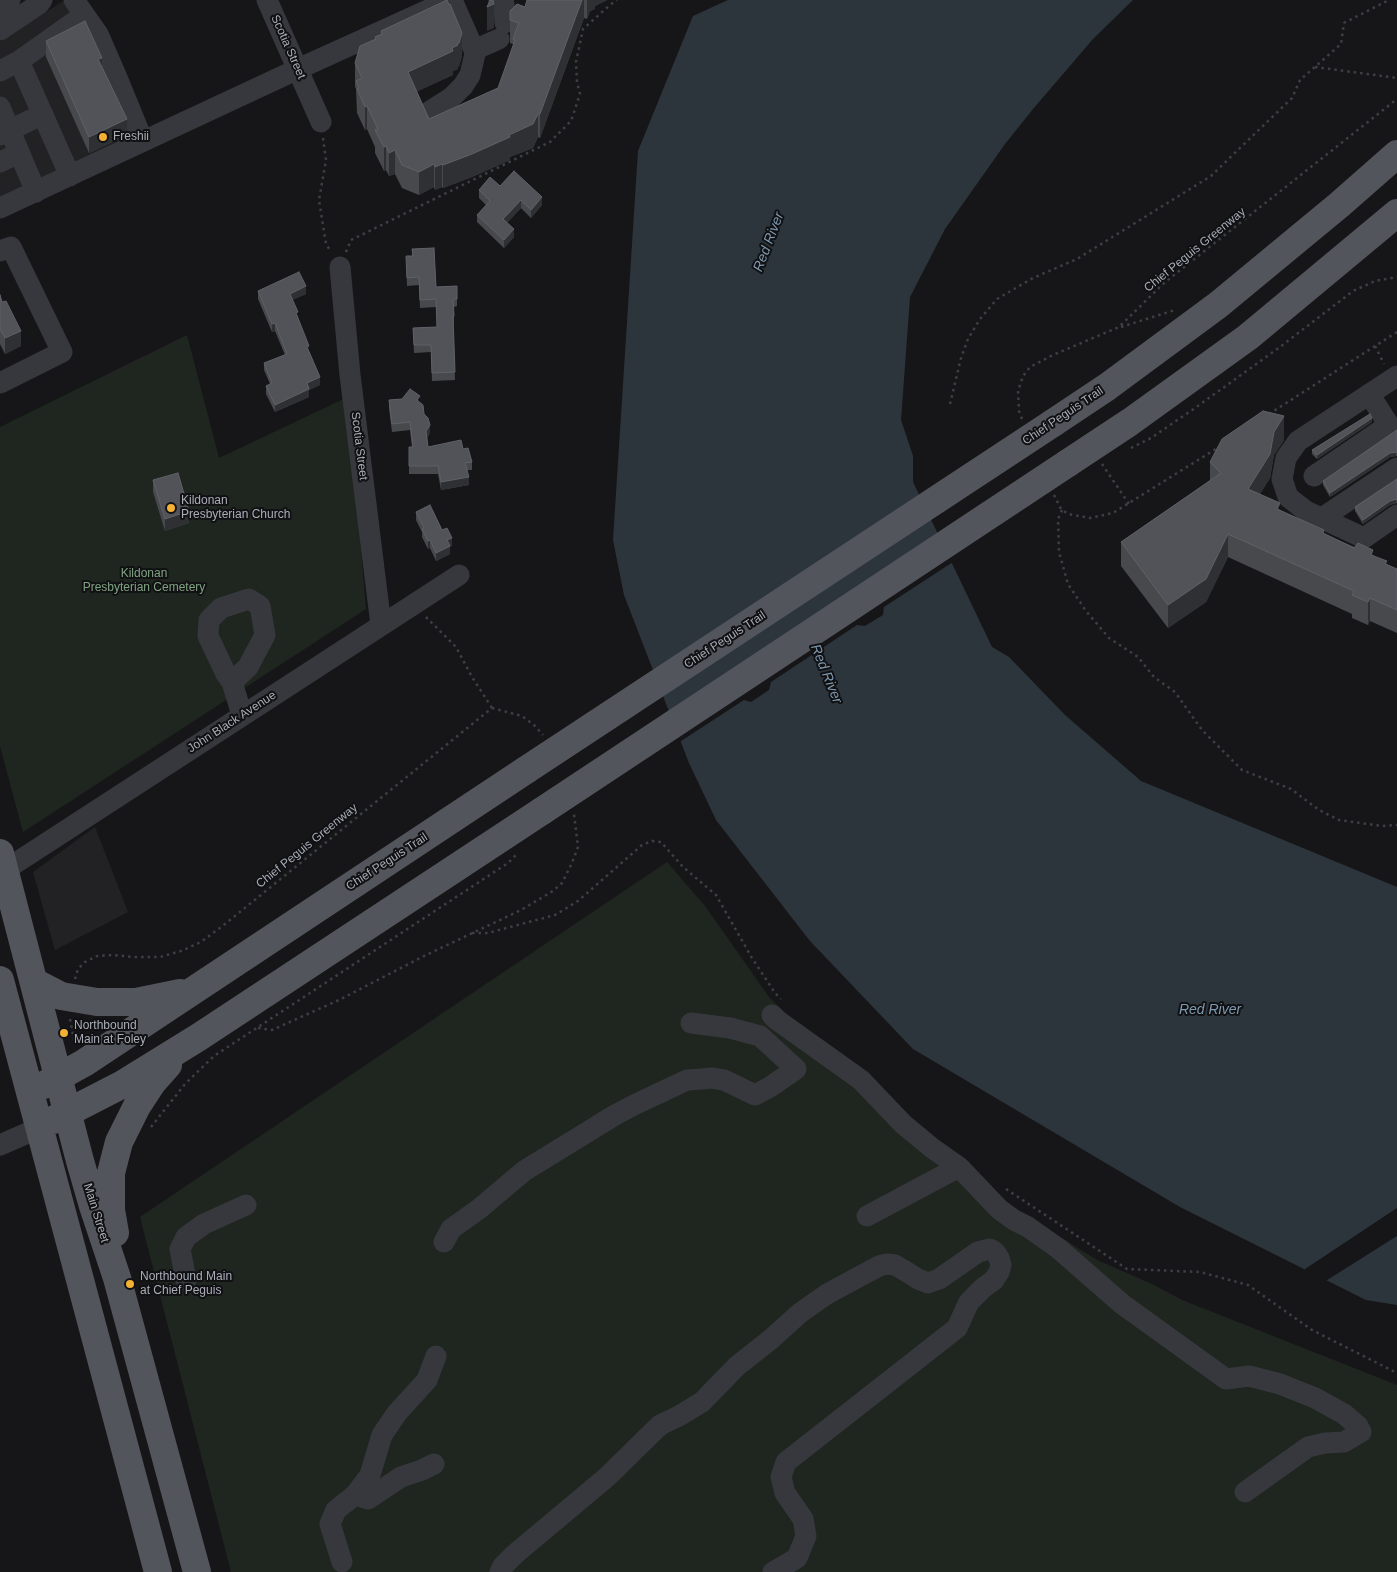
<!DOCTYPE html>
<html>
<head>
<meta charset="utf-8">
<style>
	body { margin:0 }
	canvas { display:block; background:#161618 }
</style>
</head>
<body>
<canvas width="1397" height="1572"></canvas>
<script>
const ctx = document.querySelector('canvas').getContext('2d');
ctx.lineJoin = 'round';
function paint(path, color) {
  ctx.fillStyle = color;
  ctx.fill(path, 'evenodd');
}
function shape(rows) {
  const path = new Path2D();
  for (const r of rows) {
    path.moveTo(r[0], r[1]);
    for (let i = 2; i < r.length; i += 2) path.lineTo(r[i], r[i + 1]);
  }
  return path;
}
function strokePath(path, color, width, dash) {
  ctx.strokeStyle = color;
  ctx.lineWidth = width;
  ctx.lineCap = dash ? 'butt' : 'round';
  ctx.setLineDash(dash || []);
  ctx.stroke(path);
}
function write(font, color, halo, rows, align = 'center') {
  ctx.font = font + ' Helvetica,sans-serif';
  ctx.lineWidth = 4;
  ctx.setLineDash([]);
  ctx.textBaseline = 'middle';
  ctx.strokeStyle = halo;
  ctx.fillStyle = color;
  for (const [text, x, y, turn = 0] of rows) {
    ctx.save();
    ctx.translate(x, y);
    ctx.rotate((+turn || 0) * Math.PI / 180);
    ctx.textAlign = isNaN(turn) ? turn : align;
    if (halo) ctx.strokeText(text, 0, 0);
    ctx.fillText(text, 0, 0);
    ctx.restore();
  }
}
paint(shape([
	[65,0,149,134,0,201,0,41],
	[95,827,128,912,55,950,33,872]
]), '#222225');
paint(shape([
	[187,335,219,458,348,397,366,609,23,832,0,746,0,427],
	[667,862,705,906,769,997,806,1033,1003,1201,1097,1260,1152,1284,1182,1300,1397,1385,1397,1572,231,1572,140,1217]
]), '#1e261f');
paint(shape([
	[728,0,1133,0,1093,39,1033,109,1005,144,945,229,910,297,901,420,913,456,913,482,992,647,1009,657,1065,715,1141,781,1397,887,1397,1305,1366,1300,1180,1207,913,1049,810,941,716,820,689,763,624,595,613,540,638,151,693,16]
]), '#2c353c');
paint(shape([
	[940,534,953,562,884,607,883,615,865,626,857,625,771,682,769,690,751,702,744,700,678,743,667,714],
	[1397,1208,1397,1236,1324,1282,1302,1271]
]), '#161618');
strokePath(shape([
	[1315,67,1397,78],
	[323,138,326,160,319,200,326,244,331,252],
	[346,252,351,240,550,142,571,121,580,94,577,82,576,62,583,29,610,5,617,0],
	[1121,327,1175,310],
	[1375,346,1384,364],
	[950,404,961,358,968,339,980,319,997,299,1033,278,1077,259,1211,176,1292,98,1300,80,1341,44,1344,23,1389,0],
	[1269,414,1397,332],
	[1022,419,1019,411,1018,391,1023,376,1030,367,1053,355,1119,327,1164,283,1397,99],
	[1131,448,1151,438,1195,408,1280,347,1353,291,1375,281,1397,277],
	[1102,464,1129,504],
	[1054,495,1061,509,1068,514,1090,518,1113,513,1219,447],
	[1062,510,1058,519,1059,552,1068,584,1086,611,1109,638,1138,657,1154,677,1175,692,1202,730,1242,770,1291,789,1319,810,1339,820,1382,826,1397,825],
	[426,617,456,647,472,677,492,708],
	[492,708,522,716,535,726,543,735],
	[472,933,488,933,555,915,578,901,642,845,652,841,661,842,683,867,716,895,752,958,775,993,781,999],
	[75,979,78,969,85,962,97,956,113,955,133,957,160,957,181,951,201,942,225,924,492,708],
	[70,1019,75,1045],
	[258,1028,272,1030,339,1000,424,956,521,910,553,891,562,883,572,863,578,847,574,814],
	[151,1127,185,1084,214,1056,508,863,517,854],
	[1006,1189,1127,1269,1200,1272,1248,1285,1312,1330,1397,1373]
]), '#3d3f44', 2.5, [2.5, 4]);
strokePath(shape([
	[74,0,98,34,115,73,143,141],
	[267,0,321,122],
	[499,0,504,4,505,23],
	[0,7,10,0],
	[0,30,39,4,42,0],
	[474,50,499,39],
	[19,61,70,176],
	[0,71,19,61,84,15],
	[0,107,36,192],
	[430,111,452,97,463,86,470,75,475,54,474,50,452,0],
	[0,135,43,114],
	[0,162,19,153],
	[0,208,298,69,450,0],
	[0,251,11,247,62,352,0,383],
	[340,267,350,375,381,625],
	[1397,376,1298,441,1286,458,1282,479,1288,497,1306,511,1364,538,1397,515],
	[1314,476,1389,425,1369,394],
	[1322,518,1397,468],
	[232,682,226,674,208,636,209,620,221,608,249,599,260,606,265,635,248,667,232,682,242,715],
	[5,870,459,575],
	[772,1015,777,1020,861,1080,903,1124,932,1148,959,1167,999,1209,1014,1220,1028,1227,1059,1249,1122,1304,1201,1361,1226,1379,1249,1376,1280,1384,1315,1398,1344,1414,1358,1426,1361,1432,1344,1442,1325,1443,1308,1447,1245,1492],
	[0,1145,39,1128],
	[867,1216,959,1167],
	[444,1242,451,1229,479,1209,524,1171,615,1115,636,1104,687,1080,702,1079,711,1078,724,1080,755,1095,770,1087,796,1069,760,1036,730,1028,691,1023],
	[186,1280,180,1249,186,1237,204,1224,246,1205],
	[355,1495,368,1499,401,1477,422,1470,434,1464],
	[342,1562,330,1524,336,1510,355,1495,370,1475,382,1435,397,1413,427,1380,436,1356],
	[500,1572,503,1566,515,1554,607,1477,660,1425,679,1416,702,1402,737,1366,770,1340,800,1313,827,1294,879,1266,887,1264,895,1265,907,1272,918,1279,928,1283,939,1279,978,1252,990,1249,995,1252,999,1258,1001,1265,999,1272,994,1280,983,1288,969,1302,957,1328,786,1462,781,1477,785,1493,803,1519,806,1536,797,1558,773,1572]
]), '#37383d', 21);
strokePath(shape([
	[1053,423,1107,387,1218,305,1339,205,1397,154],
	[1068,463,1130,422,1248,337,1397,213],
	[0,853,80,1161,93,1206,117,1278,197,1572],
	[0,980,158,1572],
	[34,982,61,996,97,1002,136,1002,180,993],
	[44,1085,84,1063,526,770],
	[53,1120,123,1084,199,1037,542,811],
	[115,1233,111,1210,111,1173,119,1142,137,1106,152,1083,168,1065]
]), '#53555c', 28);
strokePath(shape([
	[526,770,1053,423],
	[542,811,1068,463]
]), '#53555c', 28);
paint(shape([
	[527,0,607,0,595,6,595,9,590,11,587,19,584,18,540,138,538,137,533,148,510,157,510,160,472,177,443,188,442,187,435,190,434,187,419,195,402,188,395,174,389,176,386,170,384,171,375,153,375,147,367,129,365,130,357,113,356,89,355,87,355,63,375,39,375,37,381,34,381,31,462,56,459,66,458,67,458,69,453,71,453,75,416,91,429,119,498,88,513,46,513,44,510,43,510,11,525,7],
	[46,41,102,66,127,135,89,153,46,57],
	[500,186,542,205,531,218,521,208,507,223,514,237,504,248,477,222,477,215,486,205,479,198,479,190],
	[412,249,436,287,457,299,457,306,454,307,454,324,453,324,455,380,432,381,431,352,414,353,413,328,437,327,436,307,420,308,419,285,407,286,406,256,412,256],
	[258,291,306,294,292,300,298,319,320,385,309,390,309,397,275,412,266,394,266,386,270,384,264,370,264,363,285,355,275,331,272,332,258,299],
	[0,295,2,302,21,346,5,354,0,344],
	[389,400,420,403,430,433,427,438,428,447,463,449,472,462,472,470,467,470,469,485,441,490,438,474,409,474,409,447,412,447,410,430,392,432,389,408],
	[1372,422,1317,459,1312,454,1312,450],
	[1397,430,1397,456,1390,457,1330,497,1323,485,1323,481],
	[1284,440,1274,455,1270,478,1260,494,1280,510,1324,534,1373,555,1387,564,1397,569,1397,633,1370,621,1368,625,1352,618,1352,614,1228,557,1206,602,1168,628,1121,566,1121,542,1210,481,1210,462],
	[1397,479,1397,503,1390,505,1363,524,1355,511,1355,507],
	[153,480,189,523,165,531,153,492],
	[416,512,442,530,452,546,450,546,450,554,436,561,430,548,428,549,422,537,422,532,416,520]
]), '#47494d');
paint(shape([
	[582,0,584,0,584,18,540,138,540,114],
	[587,0,607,0,595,6,595,9,590,11,587,19],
	[494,4,494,28,487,31,487,7],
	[462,33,462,56,459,66,458,67,458,69,453,71,453,75,408,96,408,72,452,48,457,44],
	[102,58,102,74,98,59],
	[367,106,367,129,365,130,365,107],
	[538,114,538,137,533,148,510,157,510,160,472,177,443,188,443,165,509,135],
	[127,119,127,135,89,153,89,137],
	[386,146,386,170,384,171,384,147],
	[395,150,395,174,389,176,389,153],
	[434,164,434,187,419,195,419,172],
	[442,164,442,187,435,190,435,167],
	[542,197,542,205,531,218,531,210],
	[521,200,521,208,503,227,503,219],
	[514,229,514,237,504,248,504,240],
	[306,286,306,294,290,301,290,294],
	[275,323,275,331,272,332,272,324],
	[21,331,21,346,5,354,5,338],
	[320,377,320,385,309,390,309,397,275,412,275,405,307,383],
	[1284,416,1284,440,1274,455,1270,478,1248,513,1248,489,1274,432],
	[1372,418,1372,422,1317,459,1317,455],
	[430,425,430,433,426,439,426,431],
	[1396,452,1396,456,1390,457,1330,497,1330,493,1390,453],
	[469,477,469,485,441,490,441,482],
	[1396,499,1396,503,1390,505,1363,524,1363,520,1390,501],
	[189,511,189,523,165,531,165,519],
	[1228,534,1228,557,1206,602,1168,628,1168,605],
	[452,538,452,546,447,548,447,540],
	[430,540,430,548,428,549,428,541],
	[450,546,450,554,436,561,436,553],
	[1370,598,1370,621,1368,625,1368,602]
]), '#2f3033');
const building = shape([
	[447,0,449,5,450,4,462,33,459,43,457,44,458,45,452,48,453,51,408,72,429,119,498,88,515,40,513,39,519,23,510,20,510,11,517,4,525,7,527,0,582,0,540,114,538,114,533,124,509,135,510,137,472,154,443,165,442,164,435,167,434,164,419,172,402,165,395,150,389,153,386,146,384,147,375,130,378,129,367,106,365,107,357,89,359,88,356,81,362,78,355,63,360,46,376,39,375,37,382,34,381,31,447,0],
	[490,0,493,0,494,4,487,7,490,0],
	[85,21,102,58,98,59,127,119,89,137,46,41,85,21],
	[514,171,542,197,531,210,521,200,503,219,514,229,504,240,477,215,490,201,479,190,490,177,500,186,514,171],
	[434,248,436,287,457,286,457,299,453,299,454,316,453,316,455,372,432,373,431,345,414,345,413,328,437,327,436,299,420,300,419,277,407,278,406,256,413,256,412,249,434,248],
	[299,272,306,286,290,294,298,312,296,313,309,346,307,347,320,377,307,383,309,389,275,405,266,386,272,383,264,363,287,354,275,323,272,324,258,291,299,272],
	[0,295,2,302,6,301,21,331,5,338,0,329,0,295],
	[410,389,420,396,417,400,423,405,424,414,428,418,430,425,426,431,428,447,461,440,463,449,468,448,472,462,465,463,469,477,441,482,438,466,409,466,409,447,413,447,410,422,392,424,389,400,402,399,410,389],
	[1263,411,1284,416,1274,432,1270,454,1248,489,1280,503,1277,509,1324,530,1323,533,1354,548,1358,543,1373,550,1371,555,1387,561,1385,564,1397,569,1397,610,1370,598,1368,602,1352,595,1354,591,1228,534,1206,579,1168,605,1121,542,1221,473,1210,462,1222,439,1263,411],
	[1370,414,1372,418,1317,455,1312,450,1370,414],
	[1397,430,1397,452,1390,453,1330,493,1323,481,1397,430],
	[178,473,189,511,165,519,153,480,178,473],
	[1397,479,1397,499,1390,501,1363,520,1355,507,1397,479],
	[430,505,442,530,447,528,452,538,447,540,450,546,436,553,430,540,428,541,422,529,424,528,416,512,430,505]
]);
paint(building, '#525359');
strokePath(building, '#5f6168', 1);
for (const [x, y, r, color] of [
	[103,137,5,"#f2b134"],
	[171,508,5,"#f2b134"],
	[64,1033,5,"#f2b134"],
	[130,1284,5,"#f2b134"]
]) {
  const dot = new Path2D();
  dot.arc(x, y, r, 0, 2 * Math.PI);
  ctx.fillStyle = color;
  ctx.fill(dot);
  strokePath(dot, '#111113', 2);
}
write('12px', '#a8adb8', '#111113', [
	["Scotia Street",288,47,66],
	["Chief Peguis Greenway",1195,250,-39],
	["Chief Peguis Trail",1063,416,-34],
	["Scotia Street",359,446,83],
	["Chief Peguis Trail",725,640,-33],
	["John Black Avenue",232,722,-33],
	["Chief Peguis Greenway",307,846,-39],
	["Chief Peguis Trail",387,862,-33],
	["Main Street",96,1213,73]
]);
write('12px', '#a8adb8', '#111113', [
	["Freshii",113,137],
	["Kildonan",181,501],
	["Presbyterian Church",181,515],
	["Northbound",74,1026],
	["Main at Foley",74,1040],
	["Northbound Main",140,1277],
	["at Chief Peguis",140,1291]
], 'left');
write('12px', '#7fa381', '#111113', [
	["Kildonan",144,574],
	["Presbyterian Cemetery",144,588]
]);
write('italic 14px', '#7f9bb3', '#111113', [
	["Red River",769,242,-69],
	["Red River",826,674,68],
	["Red River",1210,1010]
]);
</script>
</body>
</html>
